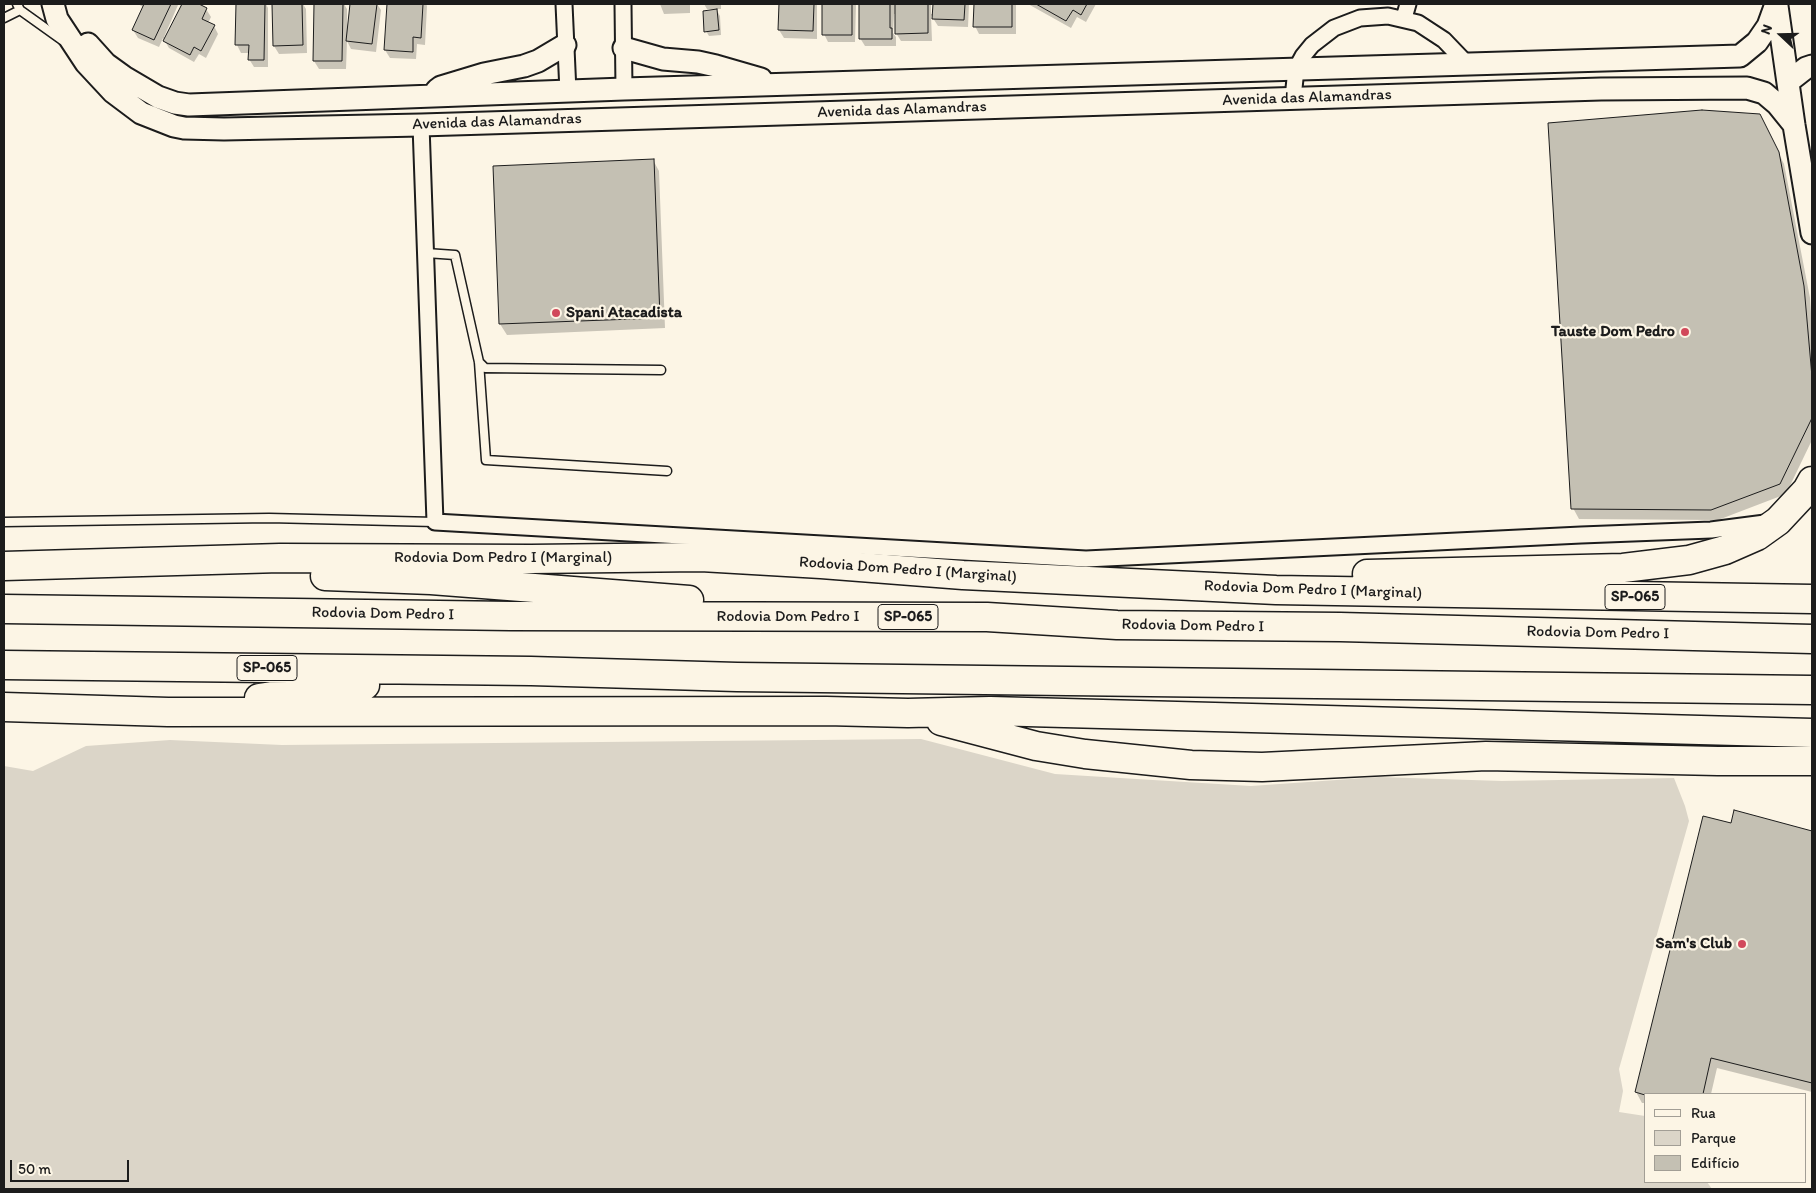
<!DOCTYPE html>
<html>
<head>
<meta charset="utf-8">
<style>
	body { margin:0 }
	#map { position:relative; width:1816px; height:1193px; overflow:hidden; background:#fcf5e5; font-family:Itim,sans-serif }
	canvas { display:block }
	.frame { position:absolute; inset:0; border:5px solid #1c1c1c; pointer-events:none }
	.legend { position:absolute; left:1644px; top:1093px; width:162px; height:90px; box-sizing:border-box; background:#fcf5e5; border:1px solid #a29e95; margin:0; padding:6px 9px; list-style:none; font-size:15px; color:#1c1c1c }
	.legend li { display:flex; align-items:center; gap:10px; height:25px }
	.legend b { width:25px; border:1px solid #a29e95 }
	.north { position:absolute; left:1756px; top:10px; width:50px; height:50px; -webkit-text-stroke:4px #fcf5e5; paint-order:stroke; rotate:291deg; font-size:14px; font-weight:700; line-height:20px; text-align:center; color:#1c1c1c }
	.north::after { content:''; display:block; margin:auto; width:18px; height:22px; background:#1c1c1c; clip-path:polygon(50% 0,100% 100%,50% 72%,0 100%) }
	.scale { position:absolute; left:10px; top:1160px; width:119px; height:22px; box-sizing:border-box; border:2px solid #1c1c1c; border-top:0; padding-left:6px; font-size:15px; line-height:18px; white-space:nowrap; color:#1c1c1c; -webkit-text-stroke:4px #fcf5e5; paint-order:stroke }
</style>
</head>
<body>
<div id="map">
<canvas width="1816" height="1193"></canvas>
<div class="frame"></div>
<ul class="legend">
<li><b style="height:6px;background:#fcf5e5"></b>Rua</li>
<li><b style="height:14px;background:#dbd5c8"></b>Parque</li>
<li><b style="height:14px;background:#c4c0b3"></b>Edifício</li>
</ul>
<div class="north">N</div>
<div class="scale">50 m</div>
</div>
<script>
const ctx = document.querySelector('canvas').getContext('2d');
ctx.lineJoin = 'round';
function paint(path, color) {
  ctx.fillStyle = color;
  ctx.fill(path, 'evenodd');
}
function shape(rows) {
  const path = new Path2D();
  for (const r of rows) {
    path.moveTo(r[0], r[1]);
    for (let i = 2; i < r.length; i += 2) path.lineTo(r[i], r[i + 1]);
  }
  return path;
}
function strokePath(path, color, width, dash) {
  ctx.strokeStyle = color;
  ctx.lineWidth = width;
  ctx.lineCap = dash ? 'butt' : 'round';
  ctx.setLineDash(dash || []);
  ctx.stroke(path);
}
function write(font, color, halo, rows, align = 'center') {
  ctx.font = font + ' Itim,sans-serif';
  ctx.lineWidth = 4.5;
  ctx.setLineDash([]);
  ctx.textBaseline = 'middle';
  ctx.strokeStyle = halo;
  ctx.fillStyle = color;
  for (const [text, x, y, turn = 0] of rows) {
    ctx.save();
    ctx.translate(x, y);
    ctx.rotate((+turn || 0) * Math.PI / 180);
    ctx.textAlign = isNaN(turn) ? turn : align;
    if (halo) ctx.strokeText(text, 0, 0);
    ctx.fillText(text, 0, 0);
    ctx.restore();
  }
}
paint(shape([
	[921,739,1055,774,1251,786,1379,777,1502,781,1674,778,1685,806,1689,821,1619,1069,1623,1091,1619,1112,1645,1116,1645,1182,1707,1182,1712,1189,4,1189,4,766,33,771,86,746,170,740,282,745]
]), '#dbd5c8');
paint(shape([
	[138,4,177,4,178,5,164,37,165,38,184,4,196,4,206,9,211,17,208,23,214,26,218,34,206,58,199,54,194,62,169,48,163,38,159,47,138,38,133,30,143,7],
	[237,4,266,4,268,8,268,67,254,67,249,59,250,53,241,53,237,45],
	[273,4,303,4,306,9,307,53,279,54,274,46],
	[315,4,344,4,347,9,347,27,349,27,351,4,377,4,381,10,376,52,351,49,347,41,346,69,319,69,314,61],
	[388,4,426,4,427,6,425,45,417,44,416,59,390,58,385,50],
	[660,4,690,4,690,13,664,14],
	[704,4,721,4,721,9,716,9,720,16,721,35,709,36,706,31,714,9,707,9],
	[780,4,817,4,817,39,784,38,779,30],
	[824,4,856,4,855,42,828,42,824,34],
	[860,4,931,4,931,14,934,14,934,4,969,4,968,27,938,26,931,15,932,41,901,41,896,33,896,14,894,14,893,33,896,37,896,46,865,46,860,38],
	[975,4,1016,4,1016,34,979,34,975,26],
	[1028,4,1096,4,1086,22,1077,17,1071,28],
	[1765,126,1784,164,1810,298,1812,328,1812,440,1786,494,1718,520,1579,519,1573,508],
	[653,160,659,171,665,328,507,335,500,324,495,167],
	[1735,812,1812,832,1812,1092,1717,1068,1711,1094,1645,1094,1645,1103,1642,1103,1636,1092]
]), '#0003');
const building = shape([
	[144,4,171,4,154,40,132,30,144,4],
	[182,4,199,4,207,8,202,19,215,25,201,51,194,47,190,55,163,41,182,4],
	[236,4,265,4,264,60,248,60,249,45,235,45,236,4],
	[272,4,302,4,303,45,273,46,272,4],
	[314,4,343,4,342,61,313,61,314,4],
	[350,4,377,4,372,44,346,41,350,4],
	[387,4,423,4,421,38,413,37,413,52,384,50,387,4],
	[779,4,814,4,813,31,778,30,779,4],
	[822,4,852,4,852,35,822,35,822,4],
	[859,4,890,4,890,28,892,28,892,39,859,39,859,4],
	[895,4,928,4,928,33,895,34,895,4],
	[933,4,965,4,964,20,932,19,933,4],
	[974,4,1012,4,1012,27,973,27,974,4],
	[1036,4,1087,4,1081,15,1073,10,1066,21,1036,4],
	[717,9,719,30,704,32,703,11,717,9],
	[1702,110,1760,114,1779,152,1804,286,1812,377,1812,418,1780,484,1711,510,1571,509,1548,123,1702,110],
	[654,159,660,318,499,324,493,166,654,159],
	[1734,810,1812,831,1812,1083,1711,1058,1703,1094,1645,1095,1635,1092,1703,816,1731,823,1734,810]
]);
paint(building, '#c4c0b3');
strokePath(building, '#1c1c1c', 1);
const lane = shape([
	[17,4,20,10,62,40],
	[4,18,20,10],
	[426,253,455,255,479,362,486,460,667,471],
	[479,362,485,368,661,370],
	[4,522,269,518,435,522]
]);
const street = shape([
	[564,4,568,92],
	[623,4,624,89],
	[1404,18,1408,4],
	[1293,98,1296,69,1303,56,1312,45,1334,28,1360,18,1388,16,1418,23,1444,40,1467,64],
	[421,125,435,522,1086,559,1581,535,1711,530,1765,523]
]);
const secondary = shape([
	[53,4,57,19,86,63,113,92,141,113,174,126,184,128,224,129,421,125,1601,89,1747,88,1764,93,1777,104,1794,125],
	[1777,6,1794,125,1812,233],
	[88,44,106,64,124,77,158,97,175,103,189,105,624,89,1740,56,1757,42,1768,26,1776,4],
	[624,48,663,59,698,62,716,66,761,79],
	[1788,82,1806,68,1812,66],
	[437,90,441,87,484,74,524,66,538,61,565,45]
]);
const highway = shape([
	[4,566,280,558,531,559,701,557,821,564,963,575,1276,590,1812,599],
	[1367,574,1623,568,1689,560,1725,550,1757,536,1778,521,1807,490,1812,481],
	[325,576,431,580,689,600],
	[4,609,511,616,987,617,1117,625,1340,627,1812,639],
	[4,665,531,671,737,677,1812,690],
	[259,698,324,688,365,685],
	[4,707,168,712,826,711,908,713,990,711,1812,733],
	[941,721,1036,746,1085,754,1191,765,1262,767,1486,756,1718,761,1812,761]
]);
strokePath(lane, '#1c1c1c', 11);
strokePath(street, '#1c1c1c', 19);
strokePath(secondary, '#1c1c1c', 25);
strokePath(highway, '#1c1c1c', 31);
strokePath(lane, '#fcf5e5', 8);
strokePath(street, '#fcf5e5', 15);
strokePath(secondary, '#fcf5e5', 21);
strokePath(highway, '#fcf5e5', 28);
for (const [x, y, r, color] of [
	[556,313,5,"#d1495b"],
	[1685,332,5,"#d1495b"],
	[1742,944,5,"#d1495b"]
]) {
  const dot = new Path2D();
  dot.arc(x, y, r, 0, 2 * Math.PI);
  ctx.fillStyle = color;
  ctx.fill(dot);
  strokePath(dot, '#fcf5e5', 2);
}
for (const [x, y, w] of [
	[1635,597,60],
	[908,617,60],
	[267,668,60]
]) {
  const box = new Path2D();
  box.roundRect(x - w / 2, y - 12.5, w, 25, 4);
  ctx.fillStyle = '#fcf5e5';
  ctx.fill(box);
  strokePath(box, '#1c1c1c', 1);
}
write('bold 15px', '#1c1c1c', null, [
	["SP-065",1635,597],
	["SP-065",908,617],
	["SP-065",267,668]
]);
write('16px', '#1c1c1c', '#fcf5e5', [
	["Avenida das Alamandras",1307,98,-2],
	["Avenida das Alamandras",902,110,-2],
	["Avenida das Alamandras",497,122,-2],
	["Rodovia Dom Pedro I (Marginal)",503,558],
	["Rodovia Dom Pedro I (Marginal)",908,570,4],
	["Rodovia Dom Pedro I (Marginal)",1313,590,2],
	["Rodovia Dom Pedro I",383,614,1],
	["Rodovia Dom Pedro I",788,617],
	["Rodovia Dom Pedro I",1193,626,1],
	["Rodovia Dom Pedro I",1598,633,1]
]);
write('bold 16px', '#1c1c1c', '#fcf5e5', [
	["Spani Atacadista",566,313,"left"],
	["Tauste Dom Pedro",1675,332],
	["Sam's Club",1732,944]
], 'right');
</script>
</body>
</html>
